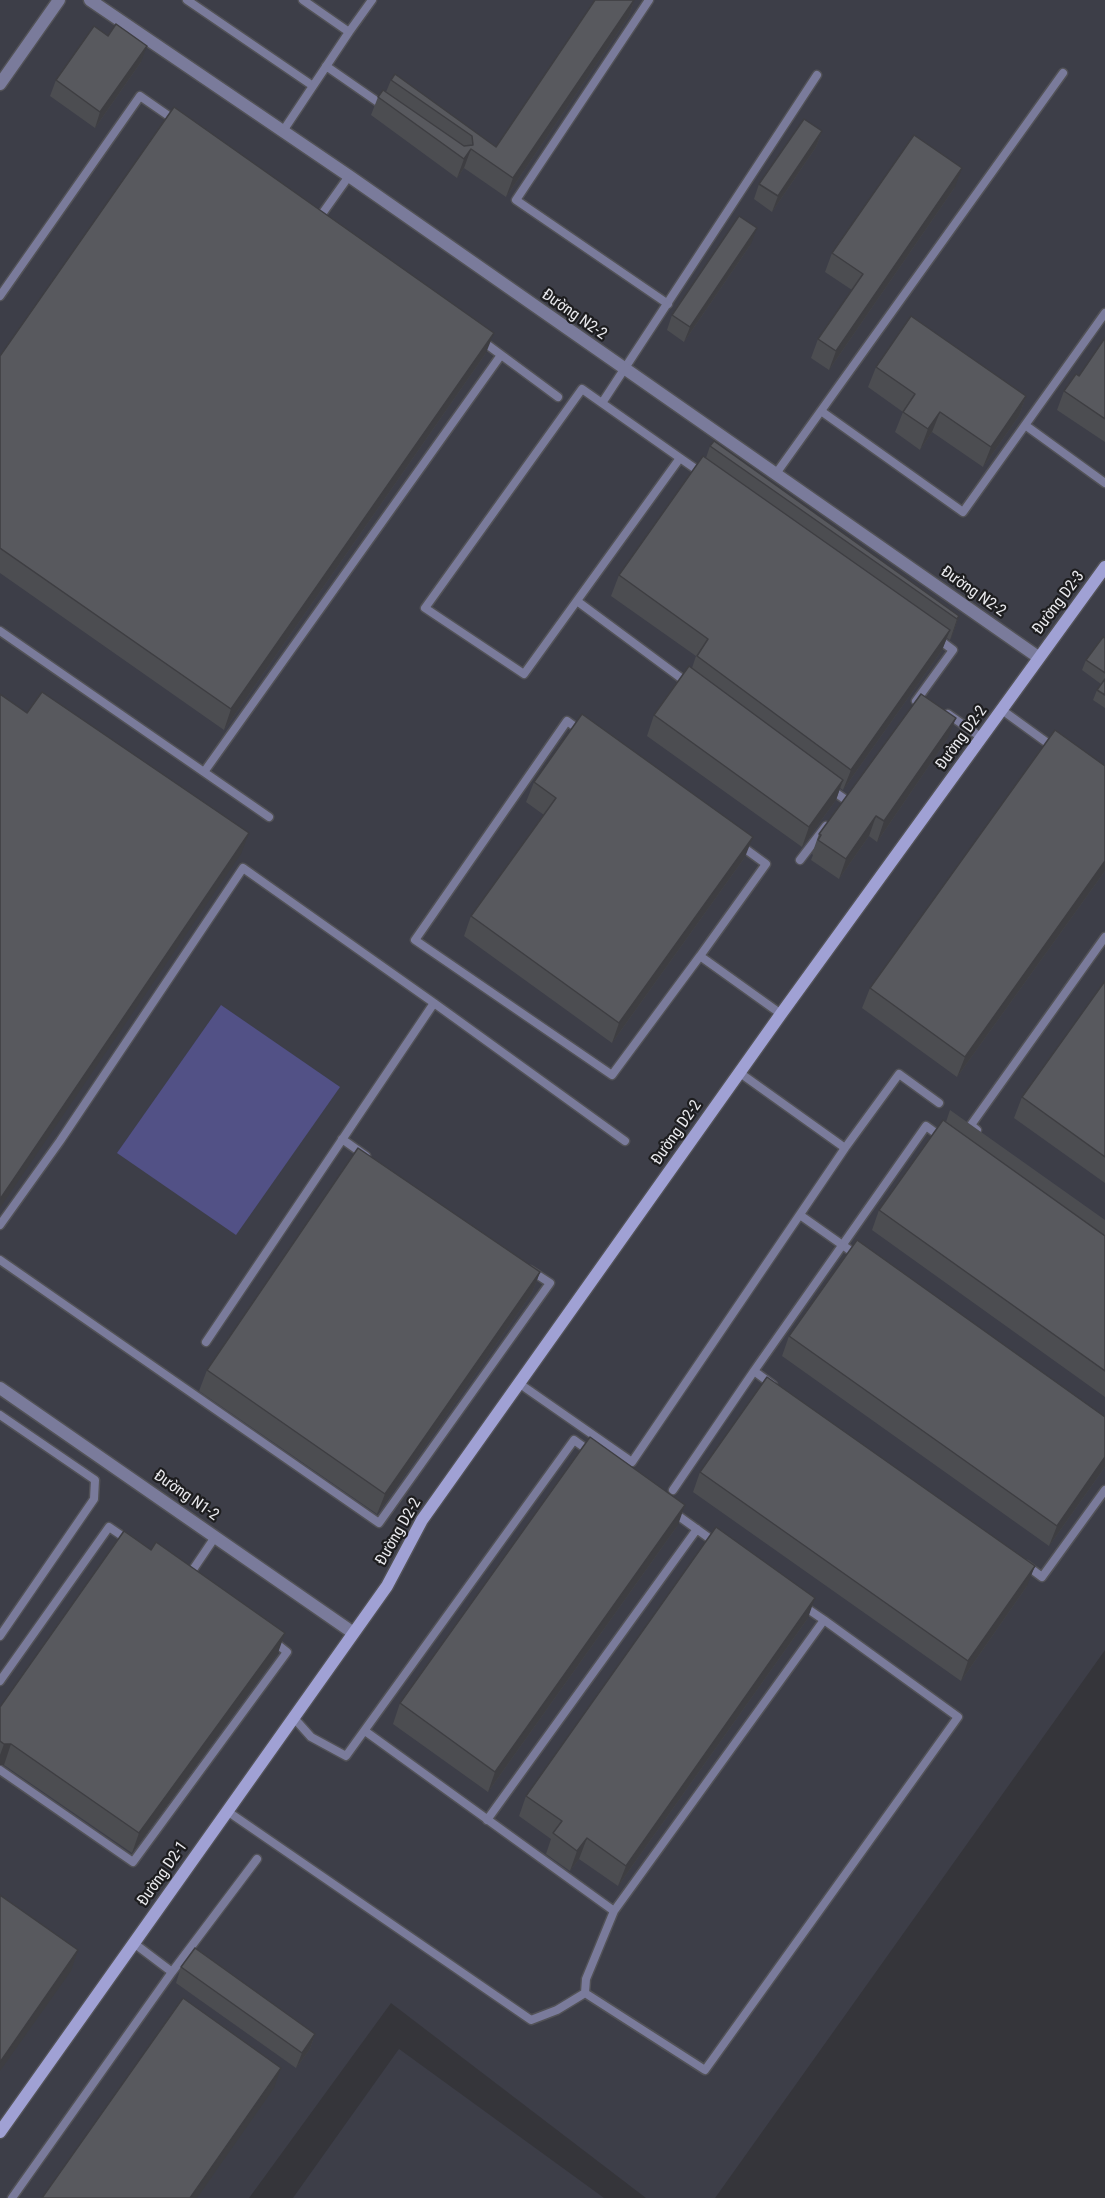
<!DOCTYPE html>
<html>
<head>
<meta charset="utf-8">
<style>
	body { margin:0 }
	canvas { display:block; background:#35353a }
</style>
</head>
<body>
<canvas width="1105" height="2198"></canvas>
<script>
const ctx = document.querySelector('canvas').getContext('2d');
ctx.lineJoin = 'round';
function paint(path, color) {
  ctx.fillStyle = color;
  ctx.fill(path, 'evenodd');
}
function shape(rows) {
  const path = new Path2D();
  for (const r of rows) {
    path.moveTo(r[0], r[1]);
    for (let i = 2; i < r.length; i += 2) path.lineTo(r[i], r[i + 1]);
  }
  return path;
}
function strokePath(path, color, width, dash) {
  ctx.strokeStyle = color;
  ctx.lineWidth = width;
  ctx.lineCap = dash ? 'butt' : 'round';
  ctx.setLineDash(dash || []);
  ctx.stroke(path);
}
function write(font, color, halo, rows, align = 'center') {
  ctx.font = font + ' "Roboto Condensed",sans-serif';
  ctx.lineWidth = 4.5;
  ctx.setLineDash([]);
  ctx.textBaseline = 'middle';
  ctx.strokeStyle = halo;
  ctx.fillStyle = color;
  for (const [text, x, y, turn = 0] of rows) {
    ctx.save();
    ctx.translate(x, y);
    ctx.rotate((+turn || 0) * Math.PI / 180);
    ctx.textAlign = isNaN(turn) ? turn : align;
    if (halo) ctx.strokeText(text, 0, 0);
    ctx.fillText(text, 0, 0);
    ctx.restore();
  }
}
paint(shape([
	[0,0,1105,0,1105,1650,715,2198,646,2198,391,2003,249,2198,0,2198],
	[399,2049,604,2198,293,2198]
]), '#3d3e48');
paint(shape([
	[221,1005,340,1087,236,1235,117,1153]
]), '#525186');
const service = shape([
	[187,0,313,86],
	[649,0,516,200,668,304],
	[349,32,372,0],
	[326,66,385,107],
	[283,131,349,32,303,0],
	[317,221,349,176],
	[0,296,140,96,176,121],
	[481,340,558,397],
	[602,403,817,75],
	[821,411,963,512,1105,313],
	[1025,425,1105,483],
	[680,458,524,674,425,608,582,389,680,458,703,474],
	[775,475,1063,73],
	[577,601,689,684],
	[0,631,269,817],
	[916,701,953,650,937,638],
	[1002,710,1053,747],
	[948,714,982,738],
	[581,731,567,721,415,940,612,1075,700,956],
	[204,772,501,355],
	[829,788,846,800],
	[740,845,766,864,700,956,781,1014],
	[800,860,826,826],
	[434,1003,625,1141],
	[977,1130,971,1125,1105,937],
	[342,1139,366,1156],
	[845,1148,899,1074,939,1103],
	[800,1215,858,1256],
	[0,1225,60,1141,243,868,434,1003,206,1342],
	[0,1260,379,1523,550,1283,530,1270],
	[754,1371,926,1126,944,1139],
	[520,1384,632,1462,845,1148,740,1073],
	[0,1415,95,1480,94,1499,0,1636],
	[673,1490,754,1371,773,1385],
	[673,1512,716,1543],
	[1026,1565,1042,1577,1105,1490],
	[188,1577,215,1537],
	[0,1681,109,1527,128,1540],
	[294,1718,311,1737,346,1756,574,1440,592,1453],
	[365,1731,614,1911,824,1620,802,1605],
	[0,1770,133,1862,287,1652,272,1640],
	[227,1811,531,2020,557,2010,585,1993],
	[487,1820,697,1529],
	[614,1911,586,1979,585,1993,705,2070,958,1717,824,1620],
	[135,1944,172,1972,257,1859],
	[12,2198,172,1972]
]);
const minor = shape([
	[0,1388,352,1632]
]);
const tertiary = shape([
	[90,0,349,176,1038,657],
	[0,84,59,0]
]);
const secondary = shape([
	[0,2132,387,1586,422,1520,781,1014,1105,567]
]);
strokePath(service, '#525257', 11);
strokePath(minor, '#525257', 15);
strokePath(tertiary, '#525257', 15);
strokePath(secondary, '#525257', 15);
strokePath(service, '#7a7b9b', 8);
strokePath(minor, '#7a7b9b', 12);
strokePath(tertiary, '#7a7b9b', 12);
strokePath(secondary, '#a0a1d4', 12);
paint(shape([
	[595,0,634,0,629,16,506,197,464,168,457,178,371,115,378,97,386,92,391,80,496,147],
	[141,62,95,128,50,96,56,80],
	[822,131,816,147,772,212,754,199,759,184],
	[955,187,829,370,811,358,818,339,852,290,825,272,832,253],
	[751,244,684,342,667,330,672,315],
	[1105,338,1105,442,1057,410,1064,391,1079,376],
	[486,353,224,730,0,573,0,356],
	[876,367,1026,396,1019,416,983,467,932,432,920,450,895,432,903,412,868,387],
	[710,446,959,616,952,636,950,640,947,638,942,650,843,790,840,788,836,800,802,847,647,736,654,715,692,668,696,656,611,596,619,575,706,458],
	[1105,638,1105,708,1093,700,1097,690,1101,684,1082,670,1086,660],
	[948,738,877,842,869,836,839,879,811,860,813,855,812,854,819,834],
	[1105,766,1105,871,957,1077,862,1008,870,988],
	[534,782,745,857,612,1043,464,936,471,916,544,815,526,802],
	[1105,981,1105,1183,1014,1118,1022,1097],
	[950,1110,1105,1220,1105,1397,872,1230,879,1210,946,1122],
	[540,1272,532,1293,377,1514,199,1391,207,1370],
	[789,1336,1105,1417,1105,1467,1049,1546,782,1356],
	[700,1472,1027,1586,961,1681,693,1492],
	[678,1525,488,1792,393,1724,400,1703],
	[808,1618,618,1886,579,1859,570,1871,546,1854,551,1839,519,1816,526,1796],
	[278,1653,132,1853,4,1765,0,1765,0,1707],
	[181,1967,315,2034,310,2049,296,2068,176,1983]
]), '#4c4d51');
paint(shape([
	[634,0,629,16,506,197,513,178],
	[147,46,141,62,95,128,100,112],
	[822,131,816,147,772,212,778,196],
	[471,149,464,168,457,178,464,159],
	[962,168,955,187,829,370,836,351],
	[757,228,751,244,684,342,690,327],
	[494,333,486,353,224,730,231,709],
	[1026,396,1019,416,983,467,991,447],
	[940,412,932,432,920,450,928,429],
	[959,616,952,636,950,640,957,619],
	[950,630,942,650,843,790,851,770],
	[956,718,948,738,877,842,884,821],
	[843,780,836,800,802,847,809,827],
	[876,816,869,836,839,879,846,859],
	[249,833,241,854,0,1208,0,1199],
	[753,837,745,857,612,1043,619,1023],
	[1105,861,1105,871,957,1077,965,1057],
	[540,1272,532,1293,377,1514,385,1494],
	[1105,1457,1105,1467,1049,1546,1057,1526],
	[685,1505,678,1525,488,1792,495,1772],
	[1035,1566,1027,1586,961,1681,968,1661],
	[815,1598,808,1618,618,1886,626,1866],
	[285,1633,278,1653,132,1853,139,1833],
	[4,1744,11,1744,4,1765,0,1765,0,1755],
	[587,1838,579,1859,570,1871,577,1851],
	[78,1950,71,1971,0,2071,0,2062],
	[315,2034,310,2049,296,2068,302,2053],
	[281,2068,274,2088,197,2198,190,2198]
]), '#3e3e42');
const building = shape([
	[595,0,634,0,513,178,471,149,464,159,378,97,383,90,464,146,473,145,472,136,391,80,395,74,496,147,595,0],
	[116,24,147,46,100,112,56,80,94,26,108,36,116,24],
	[174,107,494,333,231,709,0,548,0,356,174,107],
	[804,119,822,131,778,196,759,184,804,119],
	[914,135,962,168,836,351,818,339,863,274,832,253,914,135],
	[739,216,757,228,690,327,672,315,739,216],
	[911,316,1026,396,991,447,940,412,928,429,903,412,915,394,876,367,911,316],
	[1105,338,1105,419,1064,391,1076,374,1079,376,1105,338],
	[714,441,959,616,957,619,710,446,714,441],
	[703,456,950,630,851,770,697,656,708,639,619,575,703,456],
	[1103,637,1105,638,1105,673,1086,660,1103,637],
	[689,666,843,780,809,827,654,715,689,666],
	[1105,679,1105,695,1097,690,1105,679],
	[42,692,249,833,0,1199,0,694,27,713,42,692],
	[921,694,956,718,884,821,876,816,846,859,818,840,821,835,819,834,921,694],
	[582,714,753,837,619,1023,471,916,556,798,534,782,582,714],
	[1055,730,1105,766,1105,861,965,1057,870,988,1055,730],
	[1105,981,1105,1157,1022,1097,1105,981],
	[943,1120,1105,1236,1105,1371,879,1210,943,1120],
	[358,1148,540,1272,385,1494,207,1370,358,1148],
	[857,1240,1105,1417,1105,1457,1057,1526,789,1336,857,1240],
	[767,1377,1035,1566,968,1661,700,1472,767,1377],
	[590,1437,685,1505,495,1772,400,1703,590,1437],
	[716,1527,815,1598,626,1866,587,1838,577,1851,553,1833,562,1821,526,1796,716,1527],
	[124,1531,151,1550,156,1542,285,1633,139,1833,11,1744,4,1744,0,1741,0,1707,124,1531],
	[0,1895,78,1950,0,2062,0,1895],
	[195,1948,315,2034,302,2053,181,1967,195,1948],
	[183,1998,281,2068,190,2198,42,2198,183,1998]
]);
paint(building, '#58595e');
strokePath(building, '#3e3e42', 1.5);
write('16px', '#e9e9ed', '#1d1d1f', [
	["Đường N2-2",574,315,35],
	["Đường N2-2",973,592,35],
	["Đường D2-3",1059,603,-53],
	["Đường D2-2",962,738,-54],
	["Đường D2-2",677,1133,-55],
	["Đường N1-2",186,1496,35],
	["Đường D2-2",399,1532,-60],
	["Đường D2-1",163,1874,-55]
]);
</script>
</body>
</html>
